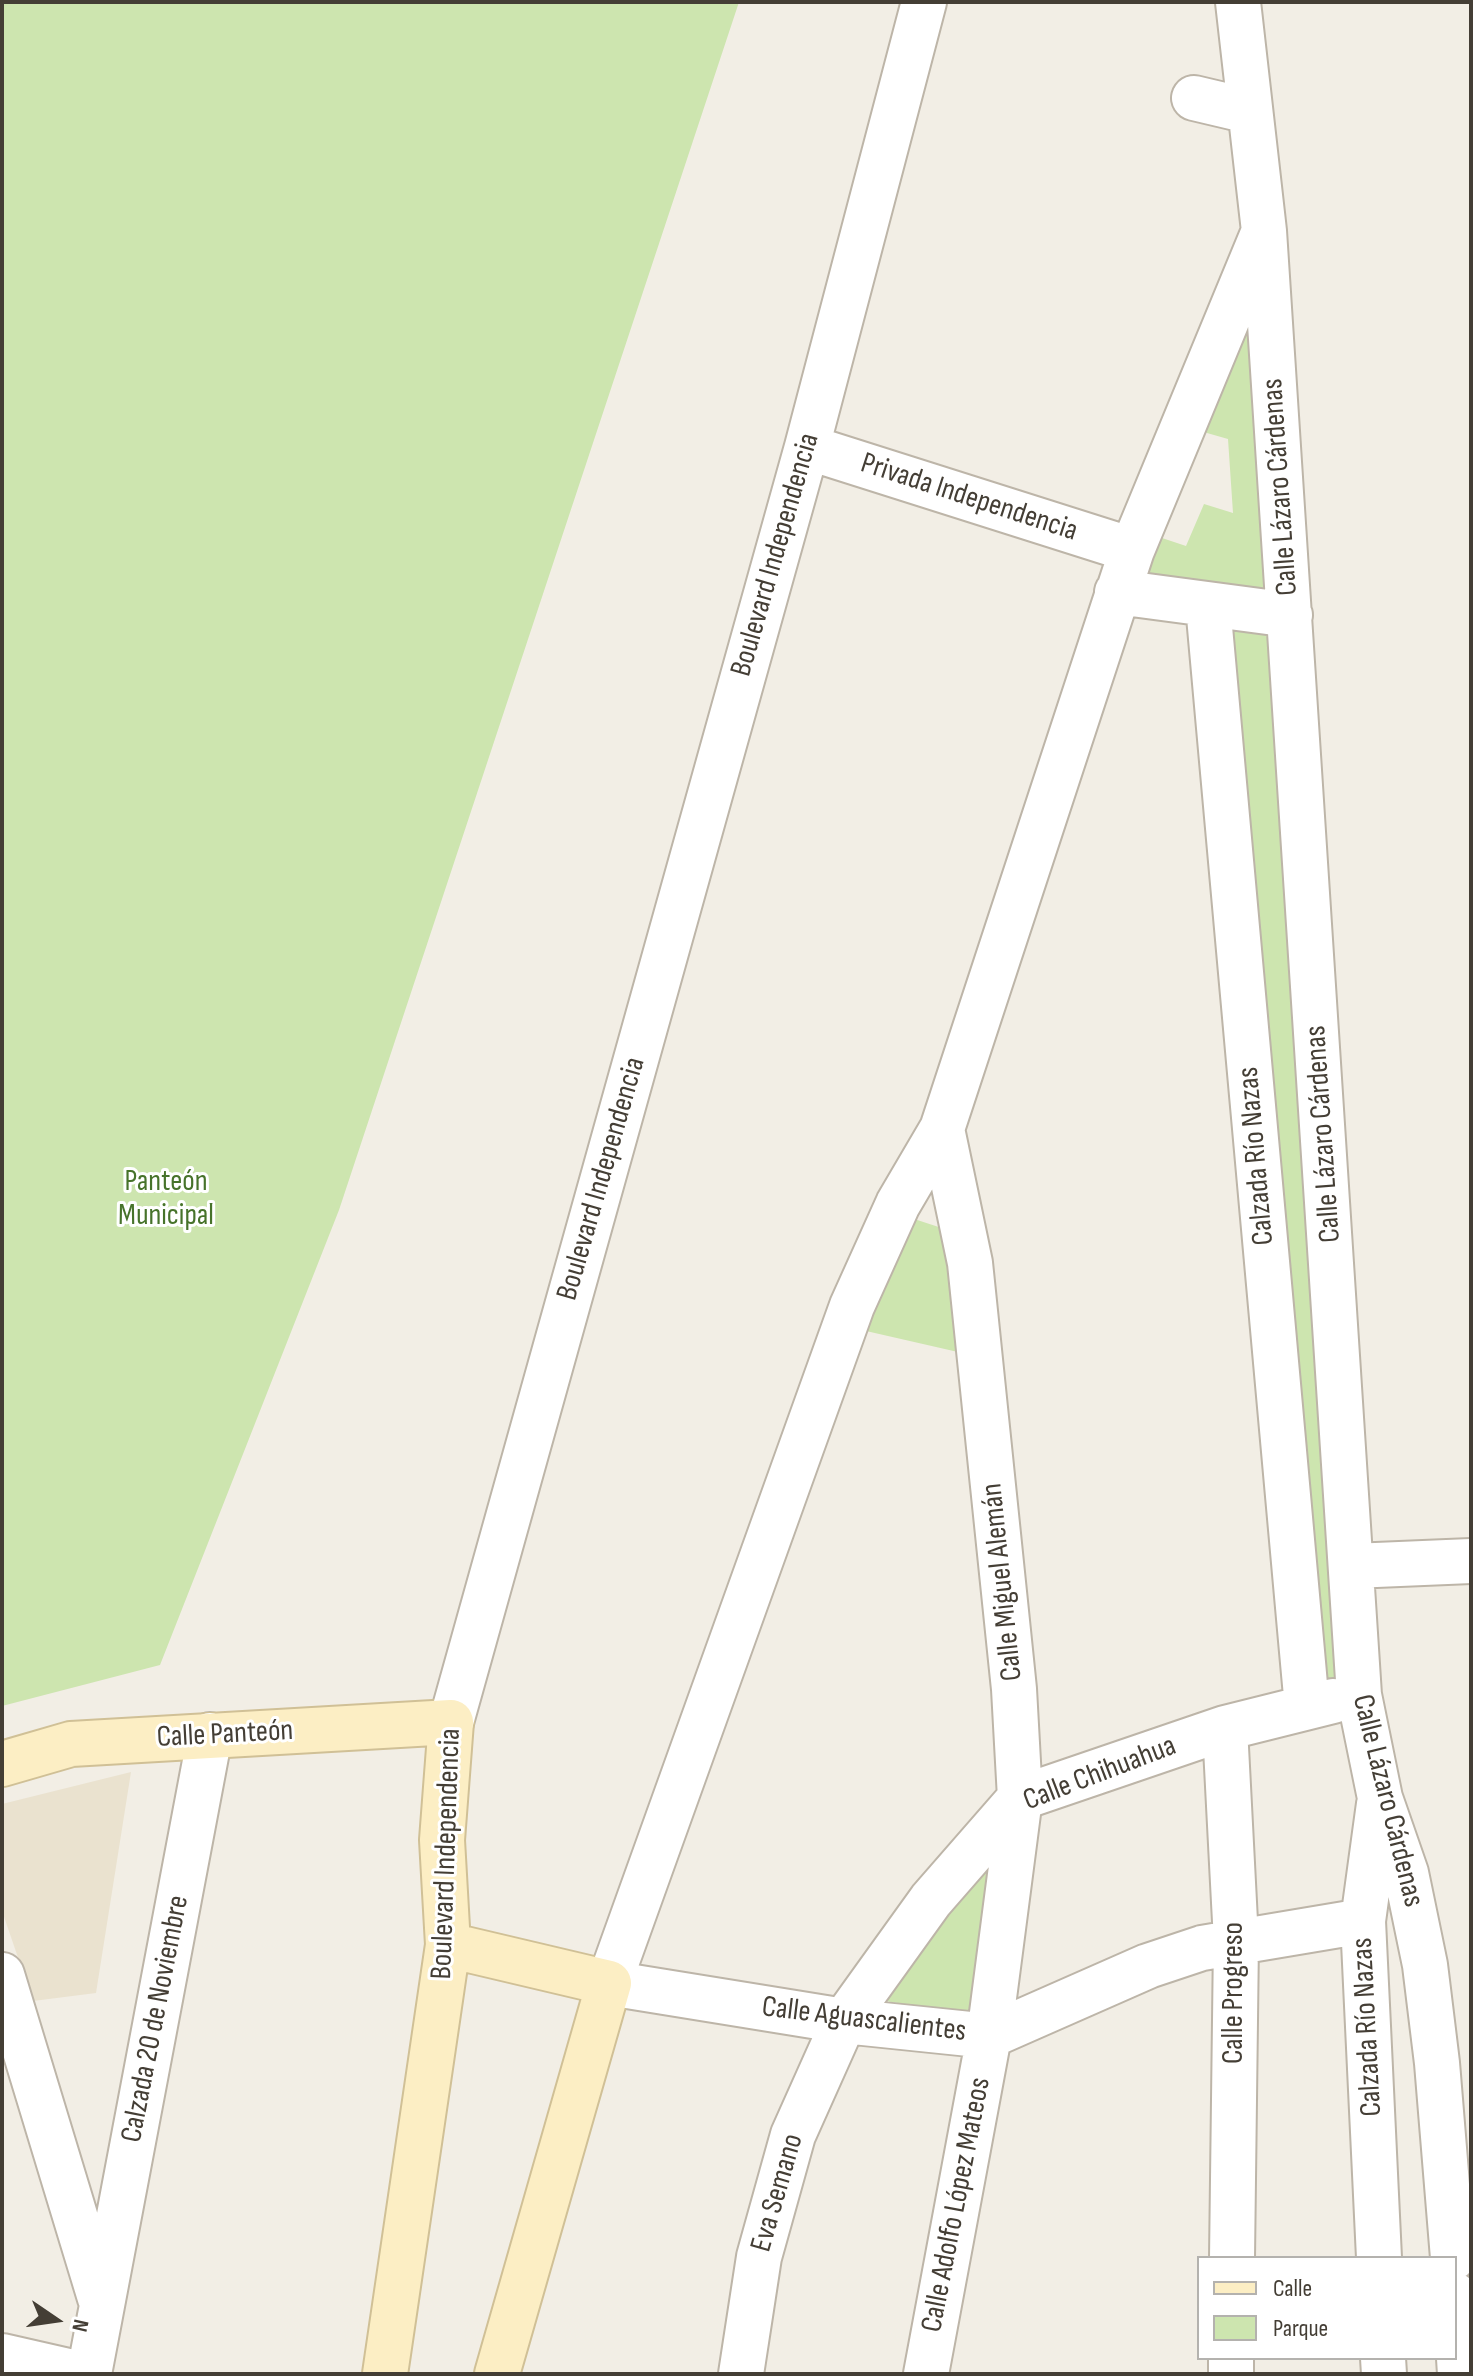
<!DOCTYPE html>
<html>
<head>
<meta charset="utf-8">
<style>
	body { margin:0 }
	#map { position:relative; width:1473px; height:2376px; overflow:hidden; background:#f2eee5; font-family:"Sofia Sans Condensed",sans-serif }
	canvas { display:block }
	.frame { position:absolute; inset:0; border:4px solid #443e35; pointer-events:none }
	.legend { position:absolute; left:1197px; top:2256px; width:260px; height:104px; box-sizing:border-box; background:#fff; border:2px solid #b4b2ae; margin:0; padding:10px 14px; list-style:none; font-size:24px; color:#443e35 }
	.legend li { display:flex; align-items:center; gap:16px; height:40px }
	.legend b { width:40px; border:2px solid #b4b2ae }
	.north { position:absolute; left:16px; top:2280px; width:80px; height:80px; -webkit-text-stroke:6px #fff; paint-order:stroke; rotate:103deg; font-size:22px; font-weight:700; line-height:32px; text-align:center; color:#443e35 }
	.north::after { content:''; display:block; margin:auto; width:28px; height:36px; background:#443e35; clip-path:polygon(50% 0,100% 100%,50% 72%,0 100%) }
</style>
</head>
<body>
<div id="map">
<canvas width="1473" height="2376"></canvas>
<div class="frame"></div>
<ul class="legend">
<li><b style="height:10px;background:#fceec4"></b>Calle</li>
<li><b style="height:22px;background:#cde5af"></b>Parque</li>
</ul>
<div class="north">N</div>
</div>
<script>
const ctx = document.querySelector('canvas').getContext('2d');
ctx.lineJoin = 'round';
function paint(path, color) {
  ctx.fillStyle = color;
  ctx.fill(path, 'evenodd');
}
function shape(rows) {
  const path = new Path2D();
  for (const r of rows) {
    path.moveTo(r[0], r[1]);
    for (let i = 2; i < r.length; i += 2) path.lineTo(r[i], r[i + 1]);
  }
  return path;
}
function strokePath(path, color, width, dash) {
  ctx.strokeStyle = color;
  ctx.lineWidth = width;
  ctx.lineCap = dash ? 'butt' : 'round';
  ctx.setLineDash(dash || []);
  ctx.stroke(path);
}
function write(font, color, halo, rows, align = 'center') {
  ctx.font = font + ' "Sofia Sans Condensed",sans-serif';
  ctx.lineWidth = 6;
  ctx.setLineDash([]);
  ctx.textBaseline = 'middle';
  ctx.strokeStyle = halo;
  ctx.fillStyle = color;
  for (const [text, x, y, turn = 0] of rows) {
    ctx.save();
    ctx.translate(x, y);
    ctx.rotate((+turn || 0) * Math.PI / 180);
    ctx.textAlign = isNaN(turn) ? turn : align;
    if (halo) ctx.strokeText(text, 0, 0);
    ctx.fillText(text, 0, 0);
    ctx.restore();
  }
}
paint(shape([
	[131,1772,96,1993,33,2001,2,1911,2,1804]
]), '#eae2cf');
paint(shape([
	[2,2,739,2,339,1210,160,1665,2,1706],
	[1258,267,1281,603,1125,590,1147,533,1186,546,1204,504,1233,513,1228,439,1193,429],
	[1211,607,1288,618,1354,1680,1309,1691],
	[905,1216,957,1233,971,1355,853,1328],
	[1006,1834,981,2016,885,2001]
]), '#cde5af');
const street = shape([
	[1238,2,1264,231,1359,1695,1380,1798,1406,1873,1425,1965,1437,2063,1453,2258],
	[1194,98,1249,111],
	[1264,231,1132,550,942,1129,898,1204,852,1306,609,1983,844,2021,989,2036,1148,1966,1202,1948,1363,1921],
	[807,447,1132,550],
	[1117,592,1290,615],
	[1208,605,1307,1707],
	[1352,1566,1471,1561],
	[451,1722,807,447,924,2],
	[1225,1728,1236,1941,1232,2258],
	[2,1975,100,2298],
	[1379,2258,1363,1921,1379,1804],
	[1455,2295,1460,2374],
	[2,2356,81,2374],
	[1383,2358,1384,2374],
	[89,2374,210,1735],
	[741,2374,759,2257,793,2135,844,2021,931,1900,1020,1798,1225,1728,1333,1701],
	[926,2374,989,2036,1020,1798,1014,1689,970,1263,942,1129],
	[1231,2374,1231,2358]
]);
const secondary = shape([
	[2,1764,71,1744,451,1722,442,1840,448,1945,385,2374],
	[448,1945,609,1983,497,2374]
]);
strokePath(street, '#bdb5a8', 48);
strokePath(secondary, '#d0c096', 48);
strokePath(street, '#fff', 44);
strokePath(secondary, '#fceec4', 44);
write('30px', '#443e35', '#fff', [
	["Calle Lázaro Cárdenas",1281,487,-94],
	["Privada Independencia",969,498,18],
	["Boulevard Independencia",776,555,-74],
	["Calle Lázaro Cárdenas",1324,1134,-94],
	["Calzada Río Nazas",1257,1156,-95],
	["Boulevard Independencia",602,1179,-74],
	["Calle Miguel Alemán",1003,1582,-96],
	["Calle Panteón",225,1735,-3],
	["Calle Chihuahua",1100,1774,-21],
	["Calle Lázaro Cárdenas",1387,1801,76],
	["Boulevard Independencia",447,1854,-88],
	["Calle Progreso",1234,1993,-90],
	["Calzada 20 de Noviembre",156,2019,-79],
	["Calle Aguascalientes",864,2020,7],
	["Calzada Río Nazas",1368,2027,-93],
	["Eva Semano",778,2193,-74],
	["Calle Adolfo López Mateos",957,2205,-79]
]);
write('30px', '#47732b', '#fff', [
	["Panteón",166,1182],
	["Municipal",166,1216]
]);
</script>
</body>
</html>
